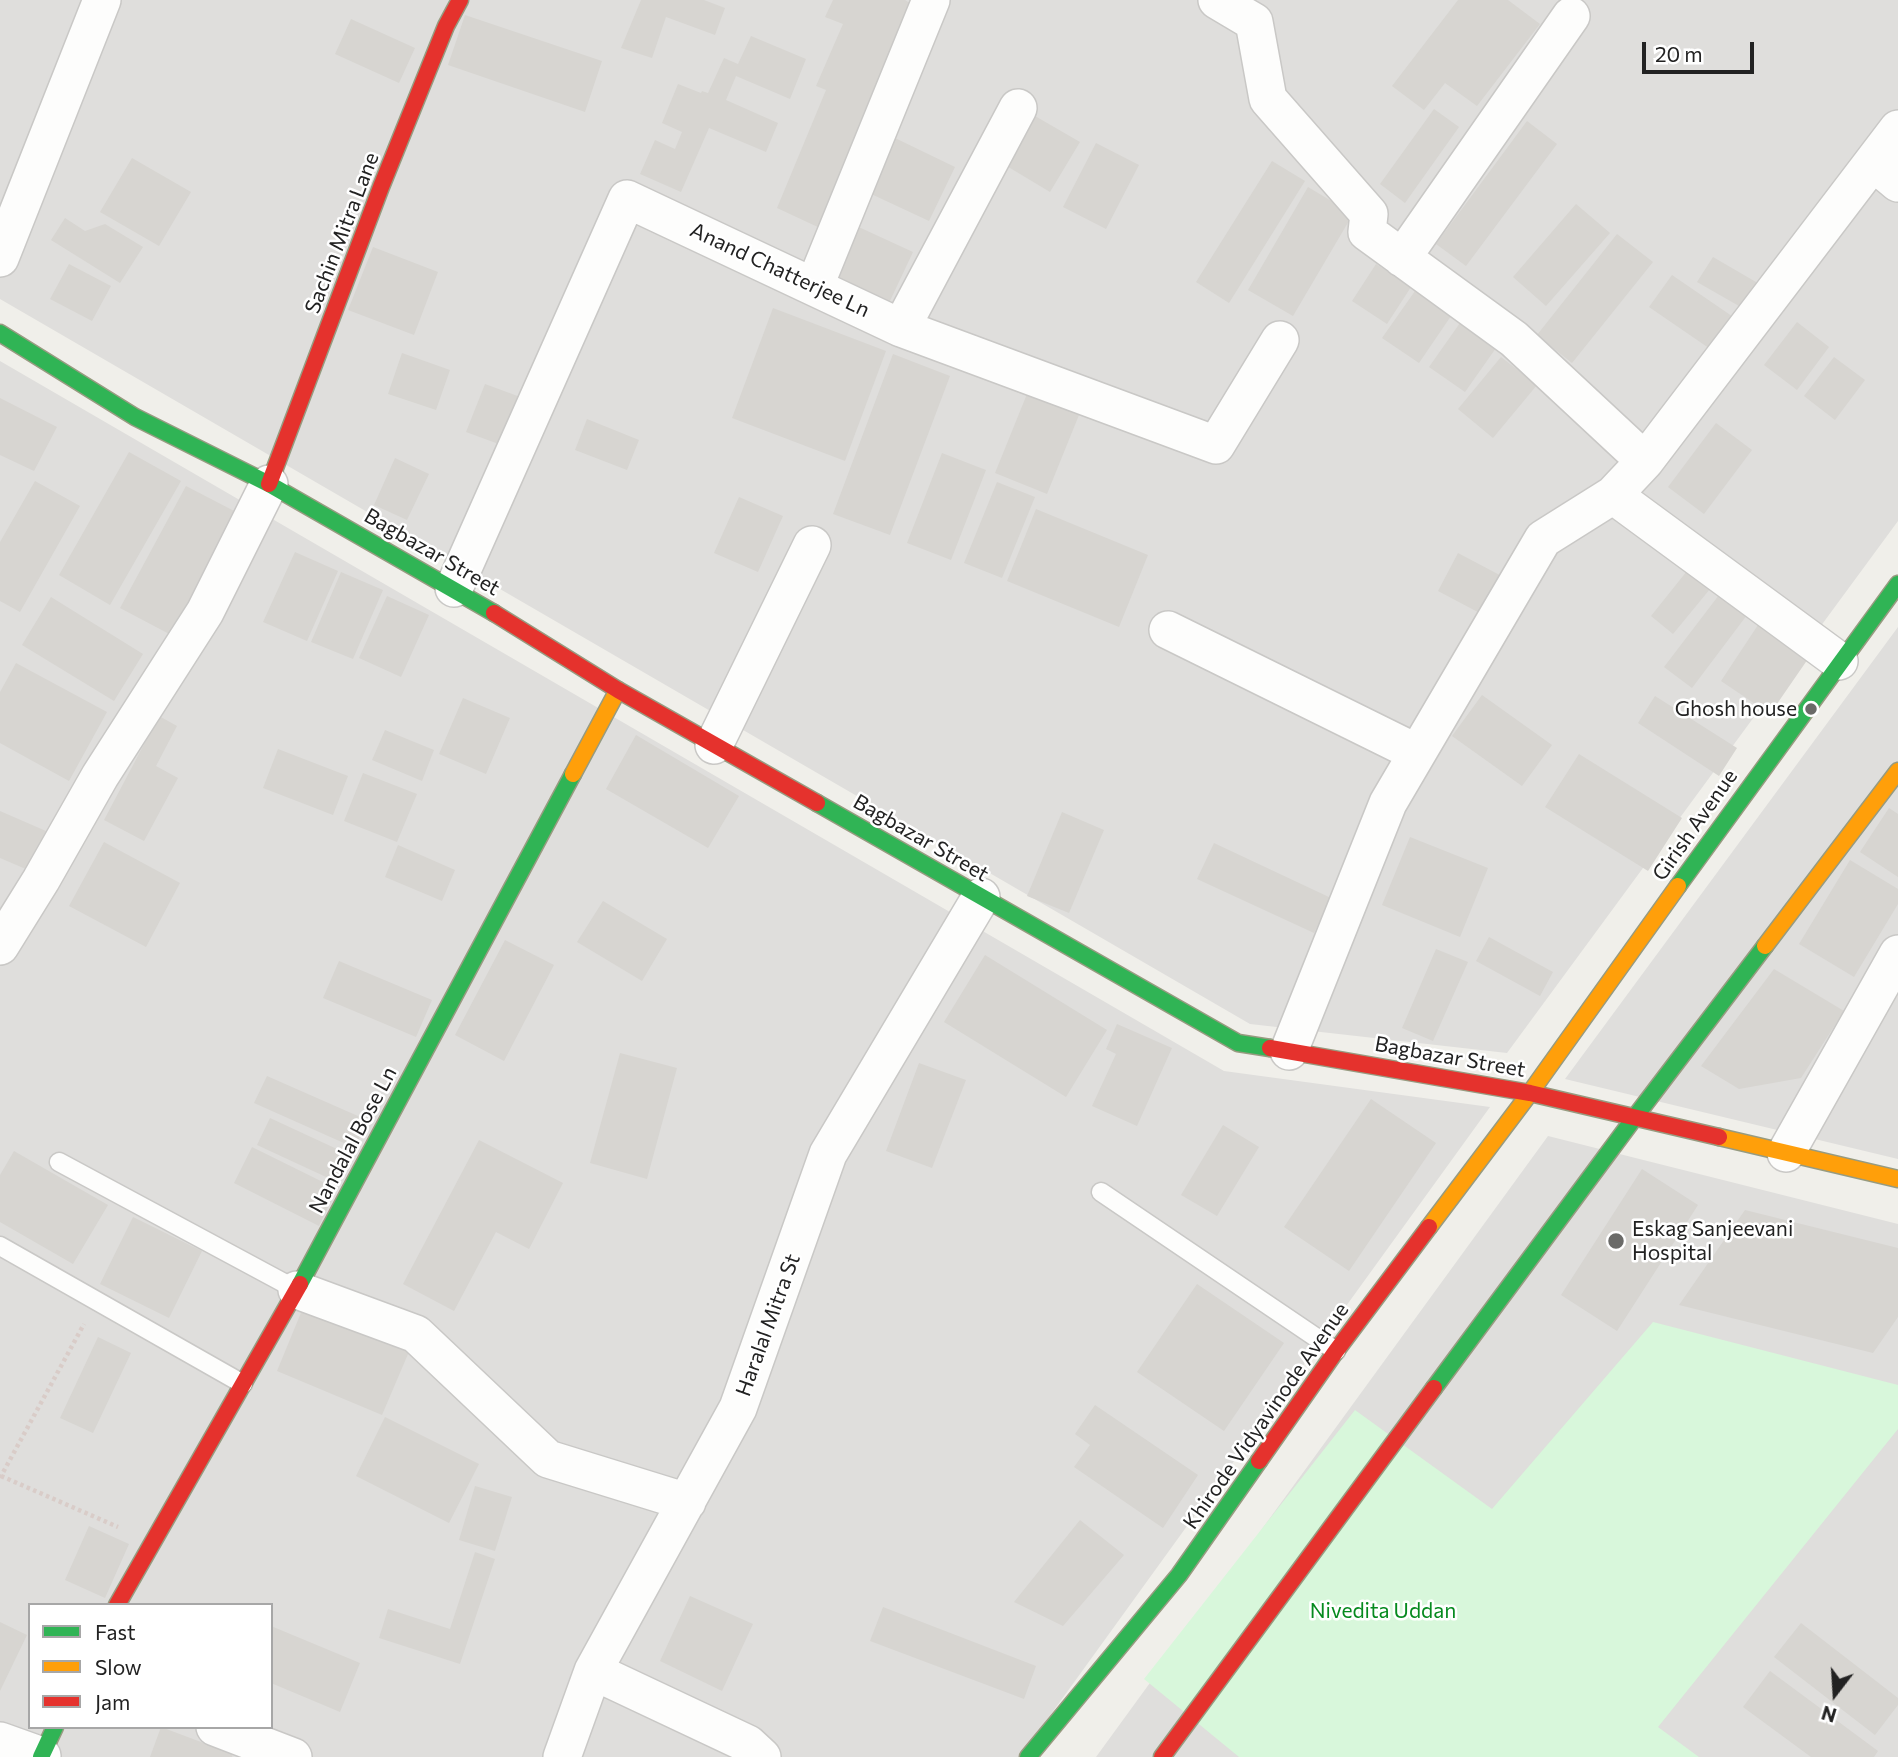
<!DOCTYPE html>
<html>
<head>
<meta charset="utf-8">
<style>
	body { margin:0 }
	#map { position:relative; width:1898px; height:1757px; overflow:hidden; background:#f0efea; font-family:Commissioner,sans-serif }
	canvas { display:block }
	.legend { position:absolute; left:28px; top:1603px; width:245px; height:126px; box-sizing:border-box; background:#fff; border:2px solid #a7a7a7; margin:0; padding:9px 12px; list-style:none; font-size:21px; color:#222 }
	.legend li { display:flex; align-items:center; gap:14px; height:35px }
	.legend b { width:35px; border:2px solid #a7a7a7 }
	.north { position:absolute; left:1800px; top:1659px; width:70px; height:70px; -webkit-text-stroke:5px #fff; paint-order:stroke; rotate:197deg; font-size:19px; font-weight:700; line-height:28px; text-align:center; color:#222 }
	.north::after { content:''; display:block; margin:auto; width:24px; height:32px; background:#222; clip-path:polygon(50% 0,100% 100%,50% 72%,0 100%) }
	.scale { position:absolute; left:1642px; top:42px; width:112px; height:32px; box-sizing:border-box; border:4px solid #222; border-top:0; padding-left:9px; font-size:21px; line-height:24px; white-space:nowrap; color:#222; -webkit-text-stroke:5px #fff; paint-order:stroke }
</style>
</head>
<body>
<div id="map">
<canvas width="1898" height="1757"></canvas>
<ul class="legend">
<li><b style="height:9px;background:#30b455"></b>Fast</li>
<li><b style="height:9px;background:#ff9f0a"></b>Slow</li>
<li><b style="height:9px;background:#e5322d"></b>Jam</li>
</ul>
<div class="north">N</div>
<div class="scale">20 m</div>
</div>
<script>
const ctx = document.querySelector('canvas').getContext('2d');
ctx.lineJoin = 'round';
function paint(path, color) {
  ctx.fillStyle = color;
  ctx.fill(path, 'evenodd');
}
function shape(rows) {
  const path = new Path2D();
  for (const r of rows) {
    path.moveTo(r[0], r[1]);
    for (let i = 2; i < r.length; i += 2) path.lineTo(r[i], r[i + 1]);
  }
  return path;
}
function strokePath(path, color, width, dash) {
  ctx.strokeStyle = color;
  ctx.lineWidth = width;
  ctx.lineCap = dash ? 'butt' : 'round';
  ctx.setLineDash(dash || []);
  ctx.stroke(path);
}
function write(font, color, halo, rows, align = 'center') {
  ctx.font = font + ' Commissioner,sans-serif';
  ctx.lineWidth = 5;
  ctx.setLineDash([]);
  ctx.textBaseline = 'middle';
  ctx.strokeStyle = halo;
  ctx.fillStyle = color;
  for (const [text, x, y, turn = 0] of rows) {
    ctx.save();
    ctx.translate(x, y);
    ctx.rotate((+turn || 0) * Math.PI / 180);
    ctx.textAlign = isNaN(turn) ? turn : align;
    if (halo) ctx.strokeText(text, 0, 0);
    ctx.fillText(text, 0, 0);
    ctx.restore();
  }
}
paint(shape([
	[0,0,1898,0,1898,521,1507,1053,1250,1024,0,299],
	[0,361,1224,1071,1490,1107,1020,1757,0,1757],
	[30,1605,271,1605,271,1727,30,1727],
	[1898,627,1898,1159,1565,1079],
	[1548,1136,1898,1224,1898,1757,1096,1757]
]), '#dfdedc');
paint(shape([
	[1653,1322,1898,1385,1898,1429,1658,1727,1699,1757,1239,1757,1144,1679,1355,1410,1492,1509]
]), '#d8f7db');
paint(shape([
	[641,0,704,0,725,8,715,35,666,17,652,58,621,48],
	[833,0,905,0,919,9,822,229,777,208,826,90,816,86,843,24,825,17],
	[1458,0,1508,0,1540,24,1477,106,1445,83,1424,110,1392,86],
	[465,15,602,61,585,112,448,65],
	[351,19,415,48,399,83,335,54],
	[751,36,806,59,790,99,736,76,726,100,778,123,766,152,709,128,681,192,640,174,655,140,675,149,682,132,662,123,678,84,701,93,702,91,708,93,724,58,738,64],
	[1434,109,1459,127,1405,203,1380,184],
	[1035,116,1080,142,1050,192,1005,165],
	[1527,121,1557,144,1466,266,1436,244],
	[895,138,955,167,929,221,869,193],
	[1096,143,1139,165,1106,229,1063,207],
	[132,158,191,192,159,246,100,212],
	[1272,161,1305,181,1229,303,1196,282],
	[1308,187,1353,214,1293,316,1248,290],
	[1576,204,1610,233,1546,306,1513,277],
	[65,218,85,231,105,224,143,247,120,283,51,240],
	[850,223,913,252,889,303,826,274],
	[1617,234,1653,262,1572,363,1537,335],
	[373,247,438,272,414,335,348,310],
	[1713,257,1768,289,1753,314,1697,282],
	[69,264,111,286,92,321,50,299],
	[1376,264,1411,287,1387,324,1352,301],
	[1672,275,1742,323,1719,355,1649,307],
	[1415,291,1451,316,1419,363,1382,338],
	[773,308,886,351,845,461,732,418],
	[1797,322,1829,347,1797,390,1764,365],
	[1460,323,1496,348,1465,392,1429,367],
	[402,353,450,370,436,410,388,394],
	[893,354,950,376,890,535,833,514],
	[1501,357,1537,385,1493,438,1458,409],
	[1834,357,1865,380,1835,420,1804,396],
	[485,384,523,398,504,446,466,432],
	[1027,394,1079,415,1047,494,995,473],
	[0,398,57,427,34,471,0,455],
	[587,419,639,440,627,470,575,450],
	[1716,423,1752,450,1704,514,1668,487],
	[129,452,181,481,110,605,59,575],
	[942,453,986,470,951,560,907,543],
	[395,458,429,474,407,520,374,505],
	[35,481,80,506,20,612,0,601,0,542],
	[997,482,1035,497,1002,578,964,563],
	[186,486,238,513,173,636,120,608],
	[739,497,783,516,758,572,714,553],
	[1036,509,1148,555,1119,627,1007,581],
	[295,552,338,571,307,641,263,622],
	[1458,553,1511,581,1491,619,1438,591],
	[1687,571,1710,589,1673,634,1651,616],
	[341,572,383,590,353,659,311,642],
	[1719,595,1747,615,1692,688,1664,667],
	[387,596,429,615,401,677,359,658],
	[51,597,143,654,114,701,22,645],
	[1760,622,1810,656,1770,714,1721,681],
	[16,663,107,712,69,781,0,743,0,692],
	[1482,695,1552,745,1522,786,1452,736],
	[1655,696,1737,748,1719,776,1638,723],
	[463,698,510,718,486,774,439,754],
	[159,716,177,726,156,766,178,778,144,841,104,820],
	[385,730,434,750,422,781,372,760],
	[636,735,739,796,708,848,606,789],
	[278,749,348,776,333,815,263,788],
	[1579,754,1682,818,1648,871,1545,807],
	[363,773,417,794,397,842,344,821],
	[1889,808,1898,814,1898,877,1860,852],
	[0,811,46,831,28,870,0,858],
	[1062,812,1104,830,1069,913,1027,896],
	[1410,837,1488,868,1460,937,1382,905],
	[104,842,180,883,146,947,69,906],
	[1214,843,1331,898,1314,933,1197,879],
	[398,845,455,870,442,901,385,877],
	[1850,860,1898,889,1898,904,1854,977,1799,944],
	[603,901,667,939,642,981,577,942],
	[1489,937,1553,972,1540,996,1476,961],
	[505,940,554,965,504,1061,455,1035],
	[1436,949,1468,962,1433,1041,1402,1028],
	[985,955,1107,1030,1066,1097,944,1022],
	[339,961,432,1000,416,1037,323,998],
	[1774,969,1844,1011,1801,1078,1739,1089,1701,1066],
	[1117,1024,1172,1048,1137,1126,1092,1106,1116,1054,1106,1049],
	[620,1053,677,1068,647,1179,590,1163],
	[919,1063,966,1080,932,1168,886,1151],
	[267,1076,367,1120,355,1148,254,1103],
	[1371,1099,1436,1143,1349,1271,1284,1227],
	[270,1118,352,1156,339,1183,257,1145],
	[1223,1125,1259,1147,1217,1216,1181,1195],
	[479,1140,563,1183,529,1249,496,1232,454,1311,403,1284],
	[252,1147,337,1189,319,1226,234,1183],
	[14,1151,108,1205,73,1264,0,1222,0,1175],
	[1642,1169,1698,1205,1617,1331,1561,1295],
	[1745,1210,1898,1248,1898,1317,1873,1353,1679,1305],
	[133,1217,202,1251,169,1318,100,1284],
	[1197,1284,1284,1343,1224,1431,1137,1372],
	[305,1303,411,1347,382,1415,277,1371],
	[98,1337,131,1353,93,1433,60,1418],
	[1095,1405,1198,1475,1163,1528,1074,1467,1090,1445,1075,1434],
	[385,1417,479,1464,449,1523,356,1476],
	[475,1486,512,1497,495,1551,459,1540],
	[1080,1520,1124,1555,1063,1626,1014,1602],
	[89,1526,129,1544,105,1598,65,1580],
	[475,1552,495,1559,460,1664,379,1638,388,1609,450,1629],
	[690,1596,753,1624,722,1691,660,1661],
	[883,1607,1036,1666,1024,1699,870,1641],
	[0,1622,27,1635,0,1691],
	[1801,1623,1898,1698,1898,1705,1875,1735,1774,1657],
	[271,1626,360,1663,340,1712,271,1683],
	[1770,1671,1878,1751,1874,1757,1811,1757,1743,1707],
	[161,1727,233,1754,232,1757,150,1757]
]), '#d7d5d1');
const lane = shape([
	[59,1162,297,1290],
	[1101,1192,1336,1351],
	[0,1246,243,1384]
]);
const street = shape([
	[1217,0,1254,22,1268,99,1369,214,1367,232,1514,339,1645,461,1613,495,1839,661],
	[1873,162,1898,183],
	[0,258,102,0],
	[1402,258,1571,16],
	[815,285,931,0],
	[901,328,1018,108],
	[1645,461,1898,129],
	[454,588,627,199,901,328,1216,445,1280,340],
	[1168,630,1417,753],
	[714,745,812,545],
	[0,946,41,880,100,776,205,612,269,484],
	[1289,1051,1388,803,1543,539,1613,495],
	[1786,1153,1898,954],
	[297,1290,416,1334,548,1459,687,1502],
	[593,1671,748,1744,762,1757],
	[215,1727,293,1757],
	[0,1741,42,1756],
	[562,1757,593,1671,738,1408,828,1154,981,897]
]);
const fast = shape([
	[0,333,135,417,269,484,494,613],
	[817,803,1238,1043,1270,1048],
	[1678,886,1898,584],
	[300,1284,573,774],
	[1434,1388,1635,1117,1765,946],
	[41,1757,55,1727],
	[1028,1757,1179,1575,1259,1461]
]);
const slow = shape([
	[573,774,618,690],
	[1765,946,1898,771],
	[1719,1137,1898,1179],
	[1429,1227,1530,1093,1678,886]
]);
const jam = shape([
	[269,484,381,187,446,26,460,0],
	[494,613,618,690,817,803],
	[1270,1048,1530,1093,1719,1137],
	[1259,1461,1336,1351,1429,1227],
	[117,1605,300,1284],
	[1162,1757,1434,1388]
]);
strokePath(lane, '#c9c8c6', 21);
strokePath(street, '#c9c8c6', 40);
strokePath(fast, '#979b80', 19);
strokePath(slow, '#979b80', 19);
strokePath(jam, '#979b80', 19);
strokePath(shape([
	[1,1476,118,1527],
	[0,1478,84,1324]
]), '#d9ccc8', 4.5, [3.5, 3.5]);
strokePath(lane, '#fdfdfc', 18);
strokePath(street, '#fdfdfc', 37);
strokePath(fast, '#30b455', 16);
strokePath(slow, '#ff9f0a', 16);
strokePath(jam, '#e5322d', 16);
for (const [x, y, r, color] of [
	[1811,709,7,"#6a6a68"],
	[1616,1241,9,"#6a6a68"]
]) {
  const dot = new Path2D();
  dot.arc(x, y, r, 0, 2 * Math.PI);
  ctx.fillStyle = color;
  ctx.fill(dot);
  strokePath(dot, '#fff', 2.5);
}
write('21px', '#222', '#fff', [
	["Sachin Mitra Lane",342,233,-69],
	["Anand Chatterjee Ln",780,270,25],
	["Bagbazar Street",432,552,30],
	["Girish Avenue",1695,825,-55],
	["Bagbazar Street",921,838,30],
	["Bagbazar Street",1450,1057,10],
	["Nandalal Bose Ln",353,1140,-62],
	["Haralal Mitra St",768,1325,-70],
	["Khirode Vidyavinode Avenue",1266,1416,-55]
]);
write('21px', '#222', '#fff', [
	["Ghosh house",1797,709],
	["Eskag Sanjeevani",1632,1229,"left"],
	["Hospital",1632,1253,"left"]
], 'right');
write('21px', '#068a1f', '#fff', [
	["Nivedita Uddan",1383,1611]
]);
</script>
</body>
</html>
